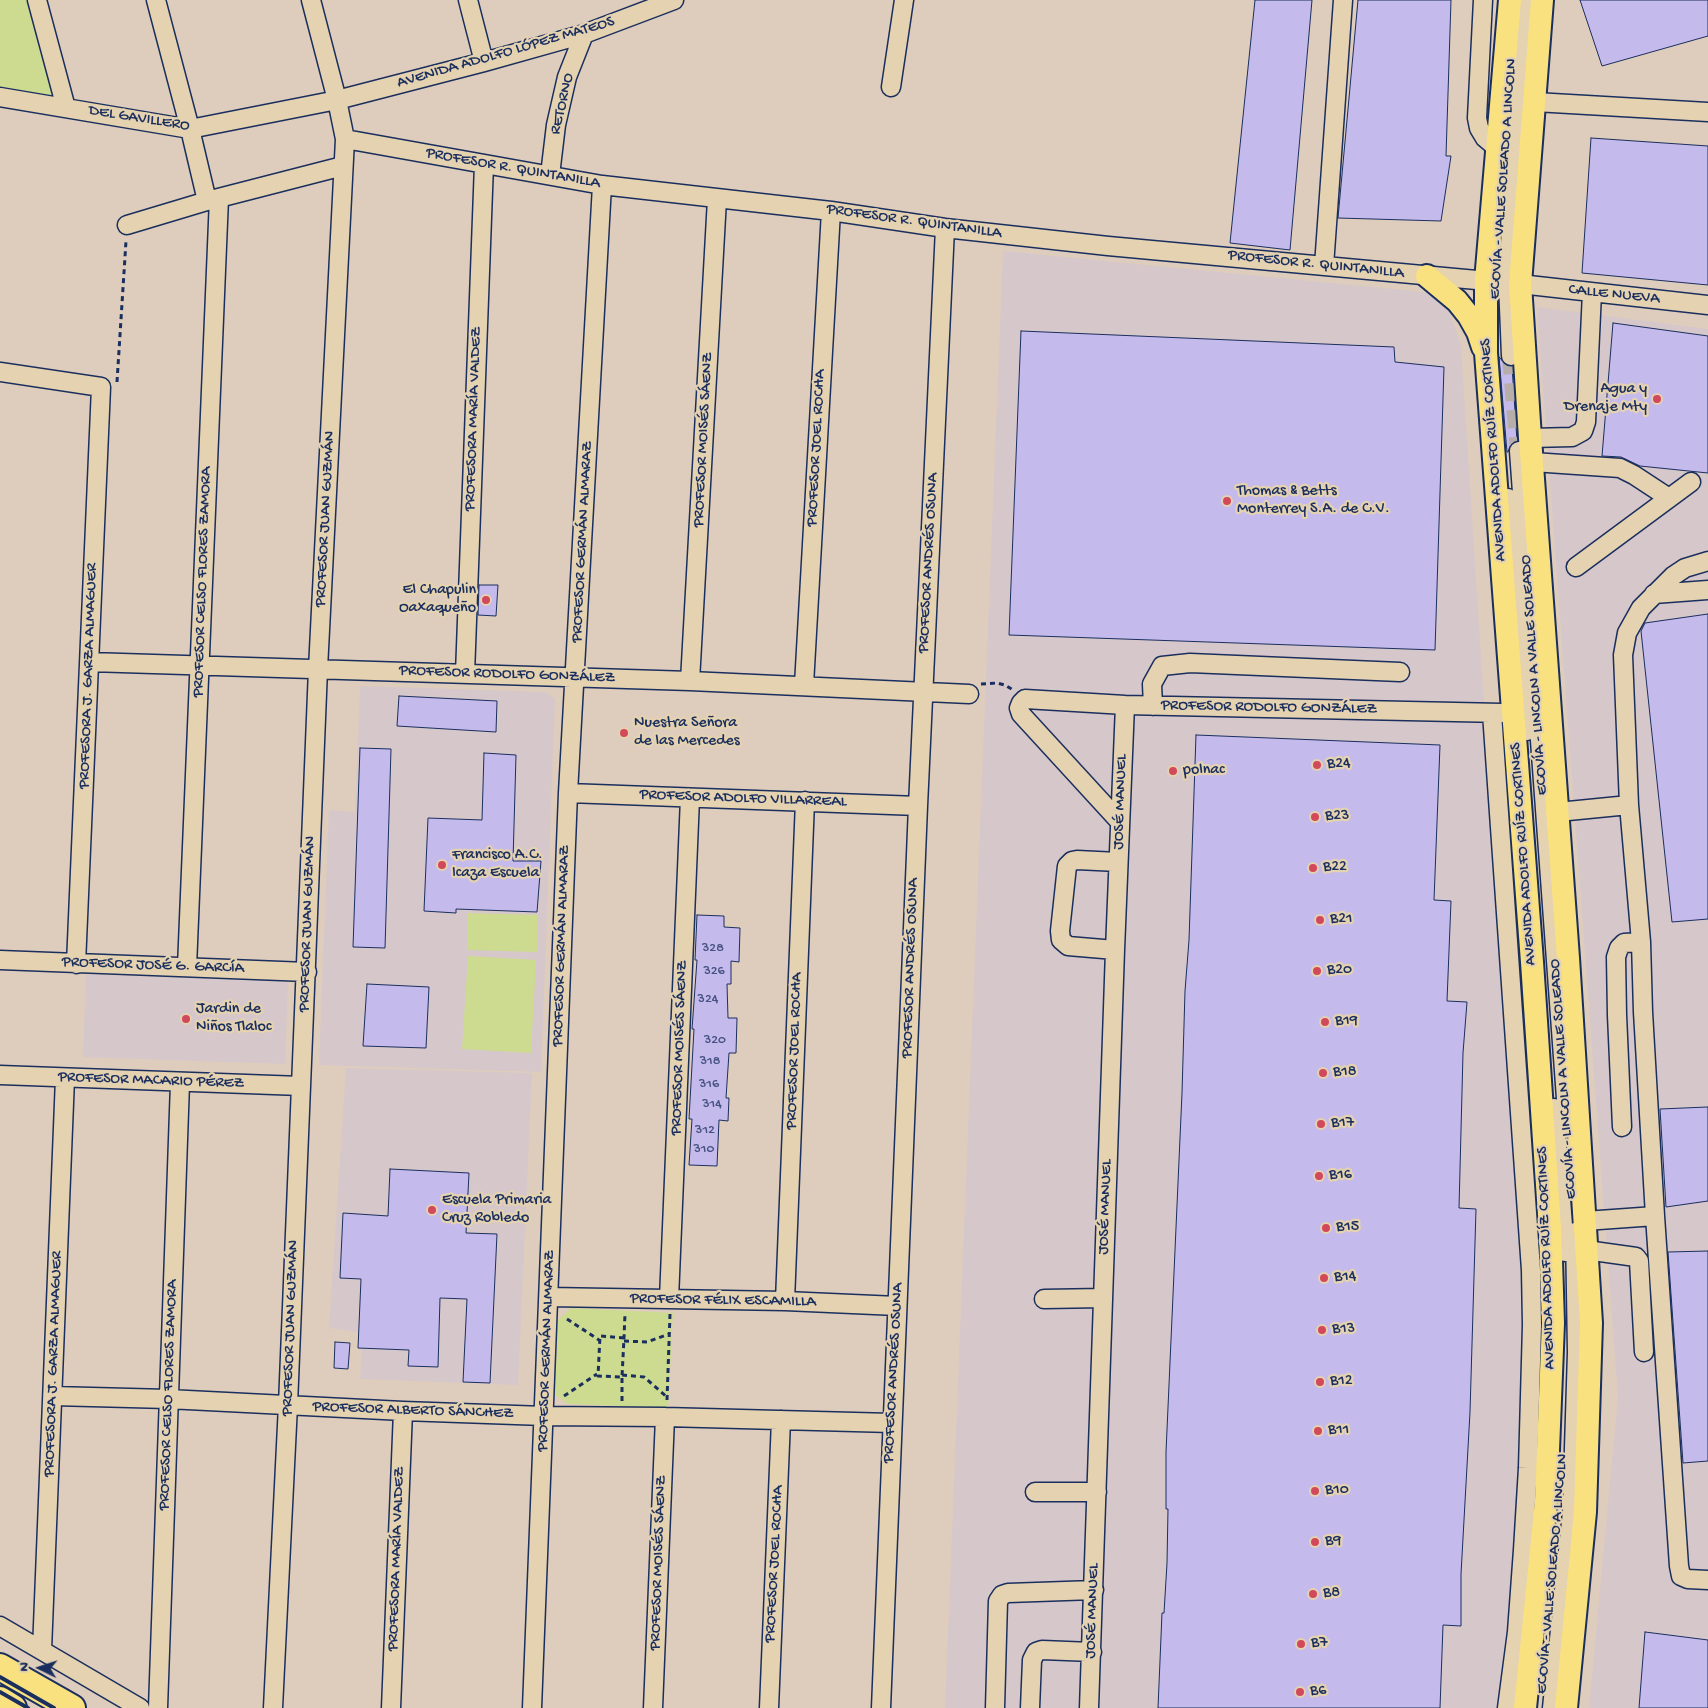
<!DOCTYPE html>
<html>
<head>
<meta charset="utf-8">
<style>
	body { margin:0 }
	#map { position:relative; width:1708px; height:1708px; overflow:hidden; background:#decdbc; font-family:"Gochi Hand",sans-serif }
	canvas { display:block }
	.north { position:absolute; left:15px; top:1643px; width:50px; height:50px; -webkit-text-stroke:4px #e4d2b0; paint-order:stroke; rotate:274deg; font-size:14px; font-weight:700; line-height:20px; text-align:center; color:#1b2f5e }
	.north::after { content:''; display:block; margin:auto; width:18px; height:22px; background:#1b2f5e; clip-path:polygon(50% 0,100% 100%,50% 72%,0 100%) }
</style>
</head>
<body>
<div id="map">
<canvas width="1708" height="1708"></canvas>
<div class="north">N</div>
</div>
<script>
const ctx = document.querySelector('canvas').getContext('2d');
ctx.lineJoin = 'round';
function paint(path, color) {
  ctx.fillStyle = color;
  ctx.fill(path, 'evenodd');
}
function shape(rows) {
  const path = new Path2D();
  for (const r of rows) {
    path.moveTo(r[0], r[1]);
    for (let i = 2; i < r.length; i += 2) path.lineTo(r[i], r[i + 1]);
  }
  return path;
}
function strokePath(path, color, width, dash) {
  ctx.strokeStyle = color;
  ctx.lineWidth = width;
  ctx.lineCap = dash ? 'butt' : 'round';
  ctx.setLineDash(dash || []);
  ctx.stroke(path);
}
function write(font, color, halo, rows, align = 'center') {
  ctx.font = font + ' "Gochi Hand",sans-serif';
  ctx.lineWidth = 4.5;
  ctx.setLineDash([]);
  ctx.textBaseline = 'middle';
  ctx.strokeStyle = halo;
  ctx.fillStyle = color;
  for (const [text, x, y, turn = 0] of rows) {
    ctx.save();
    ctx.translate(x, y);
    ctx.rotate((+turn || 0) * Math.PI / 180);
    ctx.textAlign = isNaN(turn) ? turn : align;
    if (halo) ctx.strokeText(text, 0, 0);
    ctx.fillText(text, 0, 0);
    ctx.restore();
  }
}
paint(shape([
	[1003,251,1424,292,1447,304,1461,346,1523,1313,1513,1583,1500,1708,945,1708],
	[1537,307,1708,329,1708,1708,1589,1708,1618,1397],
	[360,686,545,692,555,699,541,1072,319,1065,329,810,355,812],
	[86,974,288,982,285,1064,83,1057],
	[346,1068,532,1073,518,1385,360,1379,362,1350,358,1349,358,1332,329,1328]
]), '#d6c7ca');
paint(shape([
	[0,0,28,0,56,105,0,95],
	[468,913,538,915,537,952,467,950],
	[468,956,536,960,531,1053,462,1049],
	[571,1308,673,1313,668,1408,568,1404,555,1395,558,1320]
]), '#ccdb8f');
const building = shape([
	[1255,0,1312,0,1290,250,1230,243,1255,0],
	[1358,0,1451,0,1446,156,1451,156,1441,221,1338,218,1358,0],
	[1580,0,1708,0,1708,36,1602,66,1580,0],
	[1591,138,1708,146,1708,285,1582,273,1591,138],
	[1613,323,1708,336,1708,473,1640,466,1621,457,1602,456,1613,323],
	[1021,331,1394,347,1395,362,1444,367,1435,650,1009,635,1021,331],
	[1499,357,1506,365,1512,366,1517,441,1510,446,1508,452,1507,452,1499,357],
	[479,585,498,585,496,616,478,615,479,585],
	[1708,614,1708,919,1672,922,1641,631,1645,623,1708,614],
	[399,696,497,701,496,732,397,726,399,696],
	[1196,735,1440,745,1434,900,1451,901,1447,1001,1467,1002,1463,1053,1459,1208,1476,1209,1470,1412,1461,1574,1461,1626,1443,1625,1440,1708,1158,1708,1162,1613,1164,1613,1167,1563,1168,1509,1166,1509,1166,1452,1182,1093,1185,991,1189,940,1196,735],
	[360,748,391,749,385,948,353,947,360,748],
	[484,753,516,755,513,861,541,861,537,912,456,909,456,913,424,911,428,818,482,820,484,753],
	[697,915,724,916,724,927,740,928,739,962,731,961,731,984,727,984,728,1018,737,1018,736,1053,729,1053,726,1098,729,1098,728,1121,719,1120,717,1166,689,1165,692,1119,689,1119,694,1029,692,1029,697,960,695,960,697,915],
	[367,984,429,987,426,1048,363,1046,367,984],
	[1708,1107,1708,1201,1666,1207,1660,1109,1708,1107],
	[390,1169,469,1173,466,1233,497,1234,490,1383,463,1382,467,1299,440,1298,438,1367,408,1366,409,1350,358,1348,361,1279,340,1278,343,1213,388,1216,390,1169],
	[1708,1251,1708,1461,1683,1463,1668,1252,1708,1251],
	[335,1342,350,1343,348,1369,334,1368,335,1342],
	[1645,1632,1708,1640,1708,1708,1639,1708,1645,1632]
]);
paint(building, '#c5baec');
strokePath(building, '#1b2f5e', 1);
strokePath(shape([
	[1511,356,1519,451]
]), '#b7ada9', 18, [18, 9]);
const minor = shape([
	[37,0,66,108],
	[156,0,190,129,207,201],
	[468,0,484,62],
	[1483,0,1477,118,1479,128,1485,138,1498,149],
	[891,87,904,0],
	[0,97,190,129,337,100,484,62,584,34,674,0],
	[1535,102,1708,112],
	[345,139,602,185,831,211,945,228,1108,246,1520,284,1708,305],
	[550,175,556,125,567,77,584,34],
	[127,225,207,201,343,166],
	[1324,266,1343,0],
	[1511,356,1508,283,1523,0],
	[0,372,101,387,76,964],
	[1530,438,1572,437,1583,431,1586,422,1592,292],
	[1519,451,1568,1126],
	[1533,462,1620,468,1634,475,1669,498],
	[1508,498,1527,731],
	[1576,567,1691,482],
	[1654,594,1708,590],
	[90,662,690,681,969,694],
	[465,674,484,164],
	[690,681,717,199],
	[804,685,831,211],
	[1153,706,1152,684,1162,666,1190,663,1400,672],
	[1492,713,1531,1270,1532,1325,1528,1468,1523,1550,1517,1632,1507,1708],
	[568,793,918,806],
	[1558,812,1629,805],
	[1120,822,1021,714,1019,708,1021,703,1025,699,1125,705,1502,713],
	[1115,950,1068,946,1061,940,1060,931,1067,866,1072,861,1077,860,1118,862],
	[0,960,307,972],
	[187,967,219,198],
	[0,1075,301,1086],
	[1554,1108,1565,1252],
	[1622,1127,1617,1015,1616,957,1619,948,1624,943,1641,942],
	[1655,1216,1679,1566,1681,1576,1688,1579,1708,1580],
	[1585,1221,1655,1216,1643,1012,1641,942,1629,805,1623,655,1627,633,1641,608,1673,576,1685,568,1708,561],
	[1586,1250,1636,1257,1639,1261,1644,1352],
	[549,1297,785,1301,897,1306],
	[669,1299,690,798],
	[1044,1299,1103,1298],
	[785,1301,805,801],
	[53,1396,168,1399,403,1411,544,1416,665,1417,892,1423],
	[1035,1492,1097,1492],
	[0,1626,140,1708],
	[42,1650,65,1078],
	[158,1708,180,1083],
	[273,1708,288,1405,318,669,345,139,337,100,311,0],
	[391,1708,403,1411],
	[532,1708,568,793,602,185],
	[653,1708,665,1417],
	[769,1708,781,1420],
	[881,1708,918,806,945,228],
	[995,1708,998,1601,1002,1595,1008,1593,1094,1590],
	[1030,1708,1032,1660,1036,1652,1042,1650,1092,1652],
	[1089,1708,1115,950,1125,705],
	[1552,1708,1572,1512,1577,1352,1575,1232]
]);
const major = shape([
	[1510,0,1486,281,1486,353,1532,962,1550,1229,1553,1323,1546,1501,1525,1708],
	[1542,0,1520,284,1530,438,1568,958,1591,1323,1585,1512,1566,1708],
	[1427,276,1457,301,1469,316,1478,332,1483,347]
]);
const highway = shape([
	[0,1667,72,1708],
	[0,1700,13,1708]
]);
strokePath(minor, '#1b2f5e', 21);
strokePath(major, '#1b2f5e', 26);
strokePath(highway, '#1b2f5e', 30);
strokePath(shape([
	[117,382,126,241],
	[981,684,997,683,1005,685,1013,690],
	[567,1319,599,1340],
	[624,1338,600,1336,598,1376,622,1377,624,1338,625,1314],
	[624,1341,647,1342,669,1334],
	[622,1375,644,1377,667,1397],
	[564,1396,597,1374],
	[667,1400,670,1314],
	[622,1401,622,1378]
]), '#1b2f5e', 3, [5, 4]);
strokePath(minor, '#e4d2b0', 18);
strokePath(major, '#fae180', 22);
strokePath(highway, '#fae180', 26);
strokePath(shape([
	[0,1677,54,1708],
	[0,1692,28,1708]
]), '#1b2f5e', 4);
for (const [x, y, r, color] of [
	[1657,399,5,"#d1495b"],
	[1227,501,5,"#d1495b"],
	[486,600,5,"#d1495b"],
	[624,733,5,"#d1495b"],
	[1317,765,5,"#d1495b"],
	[1173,771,5,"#d1495b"],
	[1315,817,5,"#d1495b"],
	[442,865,5,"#d1495b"],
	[1313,868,5,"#d1495b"],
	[1320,920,5,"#d1495b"],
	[1317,971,5,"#d1495b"],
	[186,1019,5,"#d1495b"],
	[1325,1022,5,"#d1495b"],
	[1323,1073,5,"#d1495b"],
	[1321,1124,5,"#d1495b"],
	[1319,1176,5,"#d1495b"],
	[432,1210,5,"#d1495b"],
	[1326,1228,5,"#d1495b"],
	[1324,1278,5,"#d1495b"],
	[1322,1330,5,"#d1495b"],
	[1320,1382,5,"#d1495b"],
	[1318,1431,5,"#d1495b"],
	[1315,1491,5,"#d1495b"],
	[1315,1542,5,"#d1495b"],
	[1313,1594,5,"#d1495b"],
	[1301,1644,5,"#d1495b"],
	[1300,1692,5,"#d1495b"]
]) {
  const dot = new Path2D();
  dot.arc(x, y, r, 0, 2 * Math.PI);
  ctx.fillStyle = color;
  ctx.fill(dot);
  strokePath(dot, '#e4d2b0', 2);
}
write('14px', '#465282', null, [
	["328",713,949],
	["326",714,972],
	["324",708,1000],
	["320",715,1041],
	["318",710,1062],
	["316",709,1085],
	["314",712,1105],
	["312",705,1131],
	["310",704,1150]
]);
write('16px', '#1b2f5e', '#e4d2b0', [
	["AVENIDA ADOLFO LÓPEZ MATEOS",506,53,-16],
	["RETORNO",563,104,-77],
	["DEL GAVILLERO",139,119,9],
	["PROFESOR R. QUINTANILLA",513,169,10],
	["ECOVÍA - VALLE SOLEADO A LINCOLN",1504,179,-86],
	["PROFESOR R. QUINTANILLA",914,222,8],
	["PROFESOR R. QUINTANILLA",1316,265,6],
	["CALLE NUEVA",1614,295,6],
	["PROFESORA MARÍA VALDEZ",474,419,-88],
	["PROFESOR MOISÉS SÁENZ",704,440,-87],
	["PROFESOR JOEL ROCHA",817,448,-87],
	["AVENIDA ADOLFO RUÍZ CORTINES",1494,450,-94],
	["PROFESOR JUAN GUZMÁN",326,519,-87],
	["PROFESOR GERMÁN ALMARAZ",583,542,-87],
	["PROFESOR ANDRÉS OSUNA",929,563,-87],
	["PROFESOR CELSO FLORES ZAMORA",203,582,-88],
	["PROFESOR RODOLFO GONZÁLEZ",507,675,2],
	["ECOVÍA - LINCOLN A VALLE SOLEADO",1535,675,-94],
	["PROFESORA J. GARZA ALMAGUER",89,676,-88],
	["PROFESOR RODOLFO GONZÁLEZ",1269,708,1],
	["PROFESOR ADOLFO VILLARREAL",743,799,2],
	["JOSÉ MANUEL",1121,802,-88],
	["AVENIDA ADOLFO RUÍZ CORTINES",1524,854,-94],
	["PROFESOR JUAN GUZMÁN",308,924,-88],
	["PROFESOR GERMÁN ALMARAZ",562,946,-88],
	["PROFESOR JOSÉ G. GARCÍA",153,966,2],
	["PROFESOR ANDRÉS OSUNA",911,968,-88],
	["PROFESOR MOISÉS SÁENZ",680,1048,-88],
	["PROFESOR JOEL ROCHA",795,1051,-88],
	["ECOVÍA - LINCOLN A VALLE SOLEADO",1564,1079,-94],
	["PROFESOR MACARIO PÉREZ",151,1081,2],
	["JOSÉ MANUEL",1106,1207,-88],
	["AVENIDA ADOLFO RUÍZ CORTINES",1547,1258,-92],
	["PROFESOR FÉLIX ESCAMILLA",723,1301,1],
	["PROFESOR JUAN GUZMÁN",291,1328,-88],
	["PROFESOR GERMÁN ALMARAZ",547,1351,-88],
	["PROFESORA J. GARZA ALMAGUER",54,1364,-88],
	["PROFESOR ANDRÉS OSUNA",894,1373,-87],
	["PROFESOR CELSO FLORES ZAMORA",169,1395,-88],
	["PROFESOR ALBERTO SÁNCHEZ",413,1411,2],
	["PROFESORA MARÍA VALDEZ",397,1559,-88],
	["PROFESOR MOISÉS SÁENZ",659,1563,-88],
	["PROFESOR JOEL ROCHA",775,1564,-87],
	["ECOVÍA - VALLE SOLEADO A LINCOLN",1553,1574,-85],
	["JOSÉ MANUEL",1093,1611,-88]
]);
write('16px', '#1b2f5e', '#e4d2b0', [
	["Agua y",1647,390,"right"],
	["Drenaje Mty",1647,408,"right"],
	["Thomas & Betts",1237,492],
	["Monterrey S.A. de C.V.",1237,510],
	["El Chapulin",476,591,"right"],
	["Oaxaqueño",476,609,"right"],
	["Nuestra Señora",634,724],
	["de las Mercedes",634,742],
	["B24",1327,765],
	["polnac",1183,771],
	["B23",1325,817],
	["Francisco A.C.",452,856],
	["Icaza Escuela",452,874],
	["B22",1323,868],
	["B21",1330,920],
	["B20",1327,971],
	["Jardin de",196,1010],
	["Niños Tlaloc",196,1028],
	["B19",1335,1022],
	["B18",1333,1073],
	["B17",1331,1124],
	["B16",1329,1176],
	["Escuela Primaria",442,1201],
	["Cruz Robledo",442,1219],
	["B15",1336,1228],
	["B14",1334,1278],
	["B13",1332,1330],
	["B12",1330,1382],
	["B11",1328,1431],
	["B10",1325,1491],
	["B9",1325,1542],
	["B8",1323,1594],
	["B7",1311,1644],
	["B6",1310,1692]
], 'left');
</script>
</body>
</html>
